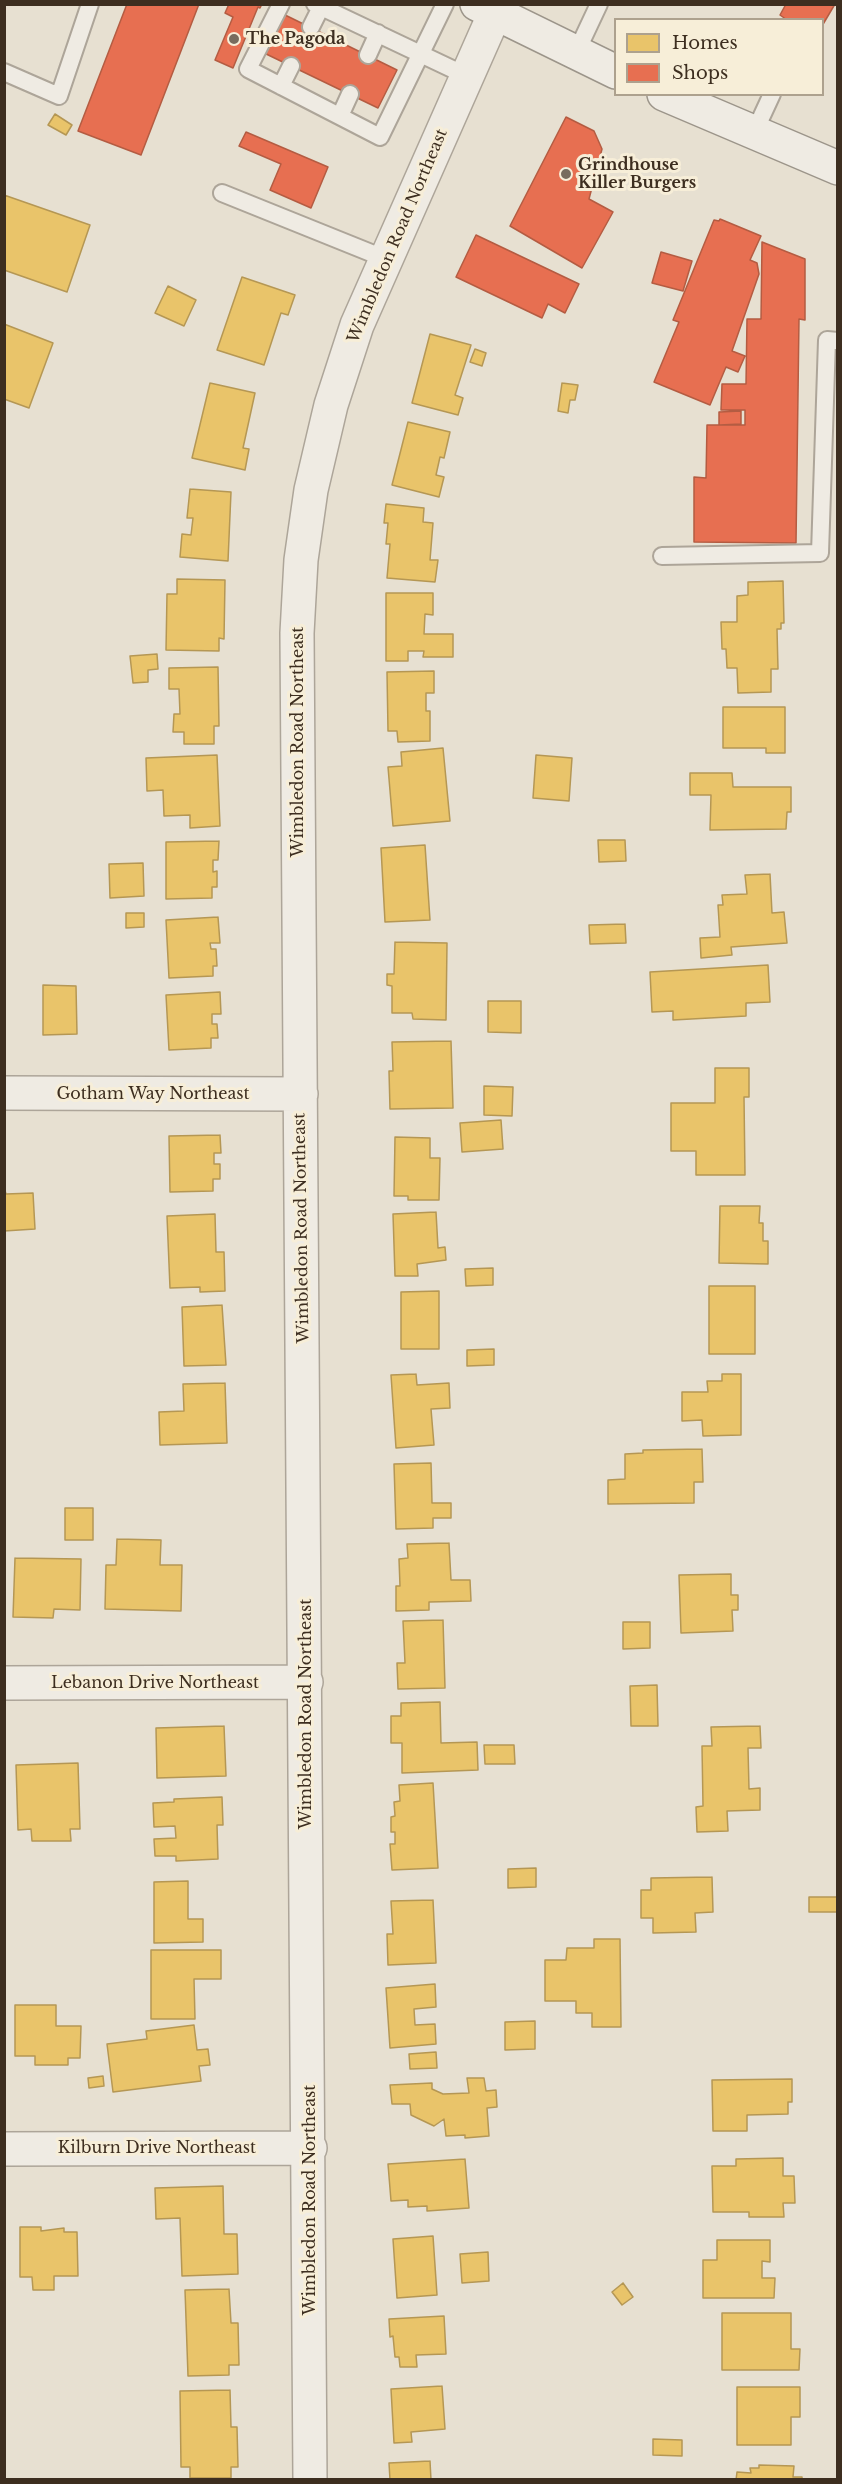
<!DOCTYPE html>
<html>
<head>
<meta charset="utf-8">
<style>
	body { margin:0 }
	#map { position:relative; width:842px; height:2484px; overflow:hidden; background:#e7e0d1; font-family:"Libre Baskerville",serif }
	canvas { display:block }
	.frame { position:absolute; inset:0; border:6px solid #3d2e20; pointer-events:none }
	.legend { position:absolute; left:614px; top:18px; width:210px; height:78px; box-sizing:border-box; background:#f7eed8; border:2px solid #ada18e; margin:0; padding:8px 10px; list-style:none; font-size:18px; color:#3d2e20 }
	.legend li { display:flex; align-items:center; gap:12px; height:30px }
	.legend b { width:30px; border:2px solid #ada18e }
</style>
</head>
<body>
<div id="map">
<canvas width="842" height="2484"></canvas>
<div class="frame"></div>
<ul class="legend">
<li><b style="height:16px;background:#e9c46a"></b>Homes</li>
<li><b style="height:16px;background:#e76f51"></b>Shops</li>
</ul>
</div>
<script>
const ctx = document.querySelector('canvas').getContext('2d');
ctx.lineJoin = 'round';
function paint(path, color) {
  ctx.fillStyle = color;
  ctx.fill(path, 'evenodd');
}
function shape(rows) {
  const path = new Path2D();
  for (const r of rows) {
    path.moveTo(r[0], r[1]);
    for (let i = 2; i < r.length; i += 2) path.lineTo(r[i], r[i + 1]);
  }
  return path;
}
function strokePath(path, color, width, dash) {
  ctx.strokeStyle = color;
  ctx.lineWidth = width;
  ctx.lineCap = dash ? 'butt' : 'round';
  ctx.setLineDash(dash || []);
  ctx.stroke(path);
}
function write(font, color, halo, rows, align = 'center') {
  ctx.font = font + ' "Libre Baskerville",serif';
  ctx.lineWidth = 6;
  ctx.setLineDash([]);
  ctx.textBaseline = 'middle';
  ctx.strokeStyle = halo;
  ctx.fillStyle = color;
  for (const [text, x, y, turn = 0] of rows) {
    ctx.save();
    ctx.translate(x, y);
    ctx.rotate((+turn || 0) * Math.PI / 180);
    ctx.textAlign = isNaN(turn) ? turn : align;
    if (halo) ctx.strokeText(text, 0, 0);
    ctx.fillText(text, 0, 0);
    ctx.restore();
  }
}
const homes = shape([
	[55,114,72,125,66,135,48,125,55,114],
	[4,195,90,225,67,292,4,270,4,195],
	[242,277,295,295,288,315,281,313,264,365,217,350,242,277],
	[168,286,196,300,184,326,155,313,168,286],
	[4,324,53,343,29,408,4,399,4,324],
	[430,334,471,345,455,395,463,398,458,415,412,403,430,334],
	[475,349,486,353,482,366,470,362,475,349],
	[210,383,255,393,243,448,249,449,245,470,192,458,210,383],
	[562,383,578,385,575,400,570,400,568,413,558,411,562,383],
	[408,422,450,432,444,458,440,457,436,475,444,477,439,497,392,485,408,422],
	[190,489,231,492,228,561,180,557,182,534,191,535,193,518,187,518,190,489],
	[386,504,424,508,423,522,433,523,430,560,438,560,435,582,387,578,390,544,386,544,388,523,384,523,386,504],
	[177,579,225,580,224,639,219,638,219,651,166,650,167,594,177,594,177,579],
	[783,581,784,623,781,623,781,629,777,629,778,669,771,669,771,692,738,693,737,668,727,668,726,649,722,649,721,622,737,622,737,596,748,595,748,582,783,581],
	[386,593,433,593,433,615,425,614,424,634,453,634,453,657,423,657,424,651,408,651,408,661,386,661,386,593],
	[157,654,158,669,148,670,148,682,133,683,130,656,157,654],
	[218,667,219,726,214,726,214,744,184,744,184,732,173,732,174,714,180,714,179,689,169,689,169,668,218,667],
	[434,671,434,693,426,693,426,711,430,711,430,741,398,742,397,731,388,731,387,672,434,671],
	[723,707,785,707,785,753,766,753,766,748,723,748,723,707],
	[443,748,450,821,393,826,388,767,402,766,401,752,443,748],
	[217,755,220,826,190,828,190,815,164,816,163,790,147,791,146,758,217,755],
	[536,755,572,758,569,801,533,798,536,755],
	[690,773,732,773,733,787,791,787,791,812,787,812,786,829,710,830,711,795,690,795,690,773],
	[598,840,625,840,626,861,599,862,598,840],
	[219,841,218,860,213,860,213,872,217,871,217,887,212,887,212,898,166,899,166,842,219,841],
	[425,845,430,920,385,922,381,848,425,845],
	[143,863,144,896,110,898,109,864,143,863],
	[770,874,772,913,784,912,787,943,731,947,732,955,701,958,700,938,720,937,718,905,723,905,722,895,747,894,745,875,770,874],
	[126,913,144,913,144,927,126,928,126,913],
	[218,917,220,943,210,943,211,949,216,949,217,966,213,966,213,976,169,978,166,920,218,917],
	[625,924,626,943,590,944,589,925,625,924],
	[395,942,447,943,446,1020,413,1019,412,1013,392,1013,392,986,387,985,387,974,394,974,395,942],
	[768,965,770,1002,746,1003,746,1016,673,1020,673,1011,652,1012,650,972,768,965],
	[43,985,76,986,77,1034,43,1035,43,985],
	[220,992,221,1014,212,1014,212,1024,217,1024,218,1038,211,1038,211,1048,169,1050,166,995,220,992],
	[488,1001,521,1001,521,1033,488,1032,488,1001],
	[451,1041,453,1108,390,1109,389,1071,393,1071,392,1042,451,1041],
	[715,1068,749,1068,749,1097,744,1097,745,1175,696,1175,696,1151,671,1151,671,1103,715,1103,715,1068],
	[484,1086,513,1087,512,1116,484,1115,484,1086],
	[501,1120,503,1149,462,1152,460,1123,501,1120],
	[220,1135,221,1153,214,1153,214,1164,220,1164,220,1179,213,1179,213,1191,170,1192,169,1136,220,1135],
	[395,1137,430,1138,430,1158,440,1158,439,1200,408,1200,408,1196,394,1196,395,1137],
	[4,1187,6,1194,33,1193,35,1229,4,1231,4,1187],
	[720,1206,760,1206,759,1223,763,1223,763,1241,768,1241,768,1264,719,1263,720,1206],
	[436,1212,438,1248,445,1247,446,1260,417,1264,418,1276,395,1276,393,1214,436,1212],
	[215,1214,216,1252,224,1252,225,1291,200,1292,200,1287,170,1288,167,1216,215,1214],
	[493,1268,493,1285,466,1286,465,1269,493,1268],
	[709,1286,755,1286,755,1354,709,1354,709,1286],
	[439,1291,439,1349,401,1349,401,1292,439,1291],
	[222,1305,226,1365,184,1366,182,1307,222,1305],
	[494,1349,494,1365,467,1366,467,1350,494,1349],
	[416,1374,417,1385,449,1383,450,1408,431,1409,434,1445,396,1448,391,1375,416,1374],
	[722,1374,741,1374,741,1435,703,1436,702,1420,682,1421,682,1392,708,1392,707,1381,722,1381,722,1374],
	[225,1383,227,1443,160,1445,159,1412,184,1411,183,1384,225,1383],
	[702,1449,703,1482,694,1482,694,1503,608,1504,608,1480,625,1479,625,1454,643,1453,643,1450,702,1449],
	[431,1463,432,1503,451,1503,451,1518,433,1518,433,1528,396,1529,394,1464,431,1463],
	[65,1508,93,1508,93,1540,65,1540,65,1508],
	[117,1539,161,1540,160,1565,182,1565,181,1611,105,1609,106,1565,116,1565,117,1539],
	[449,1543,451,1580,470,1580,471,1601,429,1602,429,1610,396,1611,396,1586,400,1586,399,1559,408,1558,407,1544,449,1543],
	[15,1558,81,1559,80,1610,54,1609,53,1618,13,1617,15,1558],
	[731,1574,731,1595,738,1595,738,1610,732,1610,733,1631,681,1633,679,1575,731,1574],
	[443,1620,445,1688,398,1689,397,1663,405,1663,403,1621,443,1620],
	[623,1622,650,1622,650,1648,623,1649,623,1622],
	[657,1685,658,1726,631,1726,630,1686,657,1685],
	[440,1702,441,1743,477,1742,478,1770,402,1773,402,1743,391,1743,391,1716,401,1716,401,1703,440,1702],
	[224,1726,226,1776,157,1778,156,1728,224,1726],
	[760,1726,761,1748,748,1748,749,1789,760,1788,760,1810,727,1811,728,1831,697,1832,696,1807,703,1806,702,1746,712,1746,711,1727,760,1726],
	[484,1745,514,1745,515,1764,485,1764,484,1745],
	[78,1763,80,1829,70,1829,71,1841,32,1841,31,1829,18,1830,16,1765,78,1763],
	[433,1783,438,1868,392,1870,390,1844,395,1844,395,1832,391,1832,391,1817,395,1816,394,1802,400,1801,399,1785,433,1783],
	[222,1797,223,1825,217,1825,218,1859,176,1861,176,1856,155,1856,154,1839,176,1838,175,1826,154,1827,153,1803,174,1802,174,1799,222,1797],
	[536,1868,536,1887,508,1888,508,1869,536,1868],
	[712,1877,713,1912,695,1913,696,1932,653,1933,653,1918,641,1918,641,1890,651,1890,651,1878,712,1877],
	[188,1881,188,1919,203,1919,203,1942,154,1943,154,1882,188,1881],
	[809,1897,837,1897,837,1912,809,1912,809,1897],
	[433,1900,436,1963,388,1965,387,1934,393,1934,391,1901,433,1900],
	[594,1939,620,1939,621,2027,592,2027,592,2013,576,2013,576,2001,545,2001,545,1960,566,1960,567,1948,594,1948,594,1939],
	[151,1950,221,1950,221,1979,194,1979,195,2019,151,2019,151,1950],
	[435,1984,436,2007,414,2009,415,2025,435,2024,436,2044,390,2048,386,1988,435,1984],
	[15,2005,56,2005,56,2026,81,2026,80,2058,68,2058,68,2065,35,2065,35,2056,15,2056,15,2005],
	[535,2021,535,2049,505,2050,505,2022,535,2021],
	[194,2025,197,2050,208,2049,210,2065,199,2066,201,2081,113,2092,107,2044,147,2039,146,2031,194,2025],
	[436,2052,437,2068,410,2069,409,2054,436,2052],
	[103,2076,104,2086,89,2088,88,2078,103,2076],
	[467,2078,484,2078,486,2091,496,2090,497,2107,487,2108,489,2136,465,2138,465,2135,446,2136,444,2119,434,2126,411,2115,410,2104,392,2104,390,2085,432,2083,432,2089,443,2094,469,2093,467,2078],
	[792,2079,792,2102,788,2102,788,2114,747,2115,747,2131,713,2131,712,2080,792,2079],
	[783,2158,783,2176,794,2176,795,2203,783,2203,784,2217,749,2217,749,2212,713,2212,712,2166,736,2166,736,2159,783,2158],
	[465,2159,469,2208,427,2211,427,2206,408,2207,408,2200,391,2201,388,2164,465,2159],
	[223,2186,224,2234,237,2234,238,2274,182,2276,180,2218,156,2219,155,2188,223,2186],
	[20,2227,41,2227,41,2231,64,2228,64,2232,77,2232,78,2276,54,2276,54,2290,33,2290,32,2277,20,2277,20,2227],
	[433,2236,437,2295,397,2298,393,2239,433,2236],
	[717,2240,770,2240,770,2262,762,2261,762,2278,775,2278,774,2298,703,2298,703,2260,717,2260,717,2240],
	[488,2252,489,2281,462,2283,460,2254,488,2252],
	[623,2283,633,2297,622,2305,612,2292,623,2283],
	[229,2289,231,2323,238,2323,239,2365,229,2365,229,2375,188,2376,185,2290,229,2289],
	[722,2313,791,2313,791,2349,800,2349,799,2370,722,2370,722,2313],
	[444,2316,446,2354,416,2355,417,2367,400,2367,399,2357,395,2357,393,2336,390,2337,389,2319,444,2316],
	[442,2386,445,2429,411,2432,412,2442,394,2443,391,2389,442,2386],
	[737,2387,800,2387,800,2417,791,2417,791,2445,737,2445,737,2387],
	[230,2390,231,2427,237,2427,238,2467,231,2467,231,2478,190,2478,190,2467,181,2467,180,2391,230,2390],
	[653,2439,682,2440,682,2456,653,2455,653,2439],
	[430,2461,431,2480,390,2480,389,2463,430,2461],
	[759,2465,794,2466,793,2477,802,2477,802,2480,736,2480,737,2472,751,2473,750,2468,759,2468,759,2465]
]);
paint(homes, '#e9c46a');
strokePath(homes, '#b59754', 1.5);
const shops = shape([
	[127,4,199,4,141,155,78,131,127,4],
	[229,4,262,4,260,8,258,7,233,68,215,60,233,17,225,13,229,4],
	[786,4,835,4,822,26,822,20,787,20,780,15,786,4],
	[281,13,397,70,378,108,262,52,281,13],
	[566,117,594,131,602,149,589,199,613,212,582,268,510,226,566,117],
	[246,132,328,167,311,208,270,190,281,164,239,146,246,132],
	[720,219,761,236,750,260,757,263,759,274,732,351,745,356,738,372,726,367,710,405,654,382,679,322,673,320,714,220,719,221,720,219],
	[476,235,579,284,565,313,548,304,542,318,456,277,476,235],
	[762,242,805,259,805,320,799,319,796,543,694,542,694,477,706,478,707,425,745,425,745,410,721,410,722,384,746,384,747,319,761,319,762,242],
	[661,252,692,261,683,291,652,283,661,252],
	[741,411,741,424,719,425,719,412,741,411]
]);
paint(shops, '#e76f51');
strokePath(shops, '#b45c42', 1.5);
const service = shape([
	[281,4,248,69,380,137,445,4],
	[315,4,467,76],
	[311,27,321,7],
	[576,53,599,4],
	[368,55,378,33],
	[4,72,59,96,90,4],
	[281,86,291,66],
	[340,116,350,94],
	[754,133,772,94],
	[222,193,386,259],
	[662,556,820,553,827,340,838,341]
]);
const minor = shape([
	[4,1093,301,1094],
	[4,1683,306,1682],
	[4,2149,310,2148],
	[310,2480,297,633,301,560,311,490,331,405,357,325,495,13]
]);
const secondary = shape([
	[477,4,616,72],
	[664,94,838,168]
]);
strokePath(service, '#ada599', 20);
strokePath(minor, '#ada599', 36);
strokePath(secondary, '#9c958a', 36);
strokePath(service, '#efebe3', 16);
strokePath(minor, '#efebe3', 33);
strokePath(secondary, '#efebe3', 33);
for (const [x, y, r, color] of [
	[234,39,6,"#786c5e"],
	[566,174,6,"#786c5e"]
]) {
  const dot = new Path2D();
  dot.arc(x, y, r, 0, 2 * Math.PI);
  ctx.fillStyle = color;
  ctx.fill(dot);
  strokePath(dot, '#f7eed8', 2);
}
write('bold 16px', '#3d2e20', '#f7eed8', [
	["The Pagoda",246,39],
	["Grindhouse",578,165],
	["Killer Burgers",578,183]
], 'left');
write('16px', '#3d2e20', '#f7eed8', [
	["Wimbledon Road Northeast",398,236,-67],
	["Wimbledon Road Northeast",298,742,-90],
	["Gotham Way Northeast",153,1094],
	["Wimbledon Road Northeast",302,1228,-91],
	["Lebanon Drive Northeast",155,1683],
	["Wimbledon Road Northeast",306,1714,-90],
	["Kilburn Drive Northeast",157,2148],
	["Wimbledon Road Northeast",310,2200,-90]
]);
</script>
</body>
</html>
